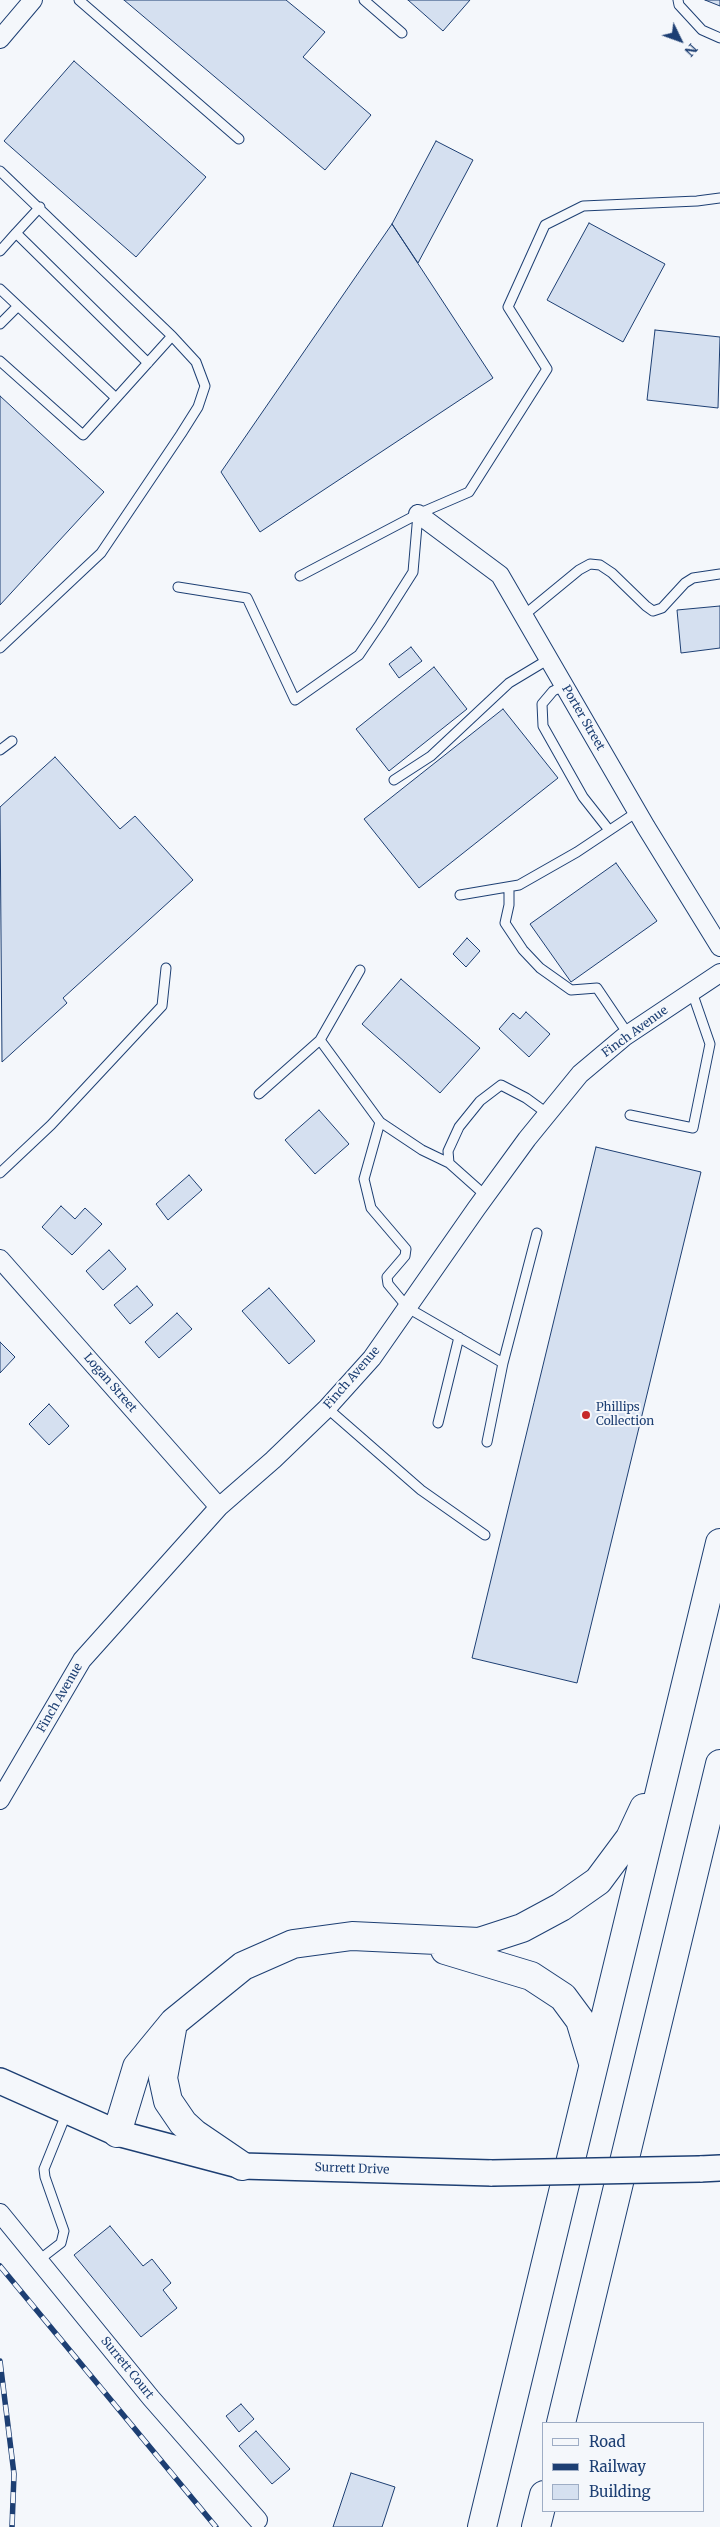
<!DOCTYPE html>
<html>
<head>
<meta charset="utf-8">
<style>
	body { margin:0 }
	#map { position:relative; width:720px; height:2527px; overflow:hidden; background:#f4f7fb; font-family:Merriweather,serif }
	canvas { display:block }
	.legend { position:absolute; left:542px; top:2422px; width:162px; height:90px; box-sizing:border-box; background:#f4f7fb; border:1px solid #9eadc5; margin:0; padding:6px 9px; list-style:none; font-size:15px; color:#1d3f73 }
	.legend li { display:flex; align-items:center; gap:10px; height:25px }
	.legend b { width:25px; border:1px solid #9eadc5 }
	.north { position:absolute; left:655px; top:15px; width:50px; height:50px; -webkit-text-stroke:4px #f4f7fb; paint-order:stroke; rotate:132deg; font-size:14px; font-weight:700; line-height:20px; text-align:center; color:#1d3f73 }
	.north::after { content:''; display:block; margin:auto; width:18px; height:22px; background:#1d3f73; clip-path:polygon(50% 0,100% 100%,50% 72%,0 100%) }
</style>
</head>
<body>
<div id="map">
<canvas width="720" height="2527"></canvas>
<ul class="legend">
<li><b style="height:6px;background:#f4f7fb"></b>Road</li>
<li><b style="height:6px;background:#1d3f73"></b>Railway</li>
<li><b style="height:14px;background:#d5e0f0"></b>Building</li>
</ul>
<div class="north">N</div>
</div>
<script>
const ctx = document.querySelector('canvas').getContext('2d');
ctx.lineJoin = 'round';
function paint(path, color) {
  ctx.fillStyle = color;
  ctx.fill(path, 'evenodd');
}
function shape(rows) {
  const path = new Path2D();
  for (const r of rows) {
    path.moveTo(r[0], r[1]);
    for (let i = 2; i < r.length; i += 2) path.lineTo(r[i], r[i + 1]);
  }
  return path;
}
function strokePath(path, color, width, dash) {
  ctx.strokeStyle = color;
  ctx.lineWidth = width;
  ctx.lineCap = dash ? 'butt' : 'round';
  ctx.setLineDash(dash || []);
  ctx.stroke(path);
}
function write(font, color, halo, rows, align = 'center') {
  ctx.font = font + ' Merriweather,serif';
  ctx.lineWidth = 4;
  ctx.setLineDash([]);
  ctx.textBaseline = 'middle';
  ctx.strokeStyle = halo;
  ctx.fillStyle = color;
  for (const [text, x, y, turn = 0] of rows) {
    ctx.save();
    ctx.translate(x, y);
    ctx.rotate((+turn || 0) * Math.PI / 180);
    ctx.textAlign = isNaN(turn) ? turn : align;
    if (halo) ctx.strokeText(text, 0, 0);
    ctx.fillText(text, 0, 0);
    ctx.restore();
  }
}
const building = shape([
	[124,0,286,0,325,32,303,57,371,115,325,170,124,0],
	[408,0,470,0,443,31,408,0],
	[705,0,720,0,720,6,705,0],
	[74,61,206,177,136,257,4,141,74,61],
	[436,141,473,160,418,263,392,224,436,141],
	[589,223,665,264,623,342,547,300,589,223],
	[392,224,493,378,260,532,221,472,392,224],
	[655,330,720,337,718,408,647,400,655,330],
	[0,396,104,492,0,605,0,396],
	[720,606,720,648,681,653,677,610,720,606],
	[411,647,422,661,399,678,389,664,411,647],
	[434,667,467,709,389,771,356,729,434,667],
	[503,709,558,778,419,888,364,819,503,709],
	[55,757,120,829,135,816,193,880,63,998,67,1003,2,1062,0,807,55,757],
	[616,863,657,921,571,982,530,924,616,863],
	[467,938,480,951,466,967,453,954,467,938],
	[401,979,480,1048,440,1093,362,1024,401,979],
	[526,1012,550,1034,529,1057,499,1029,513,1013,520,1019,526,1012],
	[319,1110,349,1144,315,1174,285,1140,319,1110],
	[596,1147,701,1172,577,1683,472,1658,596,1147],
	[189,1175,202,1190,168,1220,156,1204,189,1175],
	[61,1206,75,1219,85,1208,102,1224,72,1255,42,1227,61,1206],
	[109,1250,126,1269,103,1290,86,1271,109,1250],
	[137,1286,153,1305,130,1324,114,1305,137,1286],
	[269,1288,315,1341,289,1364,242,1311,269,1288],
	[177,1313,192,1329,159,1358,145,1342,177,1313],
	[0,1342,15,1357,0,1373,0,1342],
	[49,1404,69,1426,49,1445,29,1424,49,1404],
	[110,2226,143,2266,152,2259,171,2283,163,2290,177,2308,141,2337,74,2255,110,2226],
	[241,2404,254,2419,239,2432,226,2416,241,2404],
	[256,2431,290,2469,272,2484,239,2446,256,2431],
	[351,2473,395,2487,382,2527,333,2527,351,2473]
]);
paint(building, '#d5e0f0');
strokePath(building, '#1d3f73', 1);
const lane = shape([
	[79,0,239,139],
	[364,0,402,33],
	[678,0,679,5,702,30,720,38],
	[0,171,172,336,196,362,205,386,198,407,181,434,101,553,0,648],
	[40,207,16,233,148,363],
	[0,251,16,233],
	[0,289,116,398],
	[0,324,18,306],
	[0,361,83,435,172,336],
	[300,576,418,514,469,492,547,369,508,307,545,225,583,206,697,201,720,198],
	[178,587,247,598,295,700,359,655,380,624,413,572,418,514],
	[523,616,579,570,590,564,600,565,612,573,646,606,653,611,662,608,685,583,693,578,720,574],
	[564,686,553,691,542,704,543,726,583,797,609,830],
	[0,750,12,741],
	[394,780,431,756,509,683,549,659],
	[509,887,509,905,505,923,523,950,540,968,571,990,597,988,628,1034],
	[460,895,519,885,577,852,637,812],
	[320,1040,360,970],
	[259,1094,320,1040,380,1122,422,1150,449,1163],
	[630,1115,693,1128,710,1044,692,992],
	[380,1122,364,1179,371,1208,406,1249,405,1256,387,1277,388,1284,408,1308,503,1363,537,1233],
	[0,1173,51,1125,162,1006,166,968],
	[486,1196,449,1163,448,1151,459,1127,480,1101,501,1085,526,1098,548,1114],
	[327,1408,421,1490,485,1535],
	[438,1423,459,1337],
	[487,1442,503,1363],
	[39,2260,61,2243,64,2231,45,2177,44,2169,67,2112]
]);
const street = shape([
	[0,39,33,0],
	[418,514,500,575,646,827,720,947],
	[0,1259,219,1507],
	[0,1800,82,1660,219,1507,273,1460,327,1408,372,1358,476,1209,527,1139,580,1074,624,1037,720,973],
	[0,2213,151,2398,258,2520]
]);
const secondary = shape([
	[0,2081,117,2133,242,2166,492,2173],
	[700,2169,720,2168]
]);
const highway = shape([
	[445,1950,531,1976,563,1997,580,2020,593,2063],
	[172,2029,163,2078,168,2101,183,2123,195,2134,242,2166],
	[117,2133,137,2067,174,2022,243,1966,293,1944,352,1936,479,1942,522,1928,561,1907,598,1881,630,1838,644,1808],
	[561,2423,720,1764],
	[482,2527,720,1543],
	[536,2527,544,2495]
]);
strokePath(lane, '#1d3f73', 11);
strokePath(street, '#1d3f73', 20);
strokePath(secondary, '#1d3f73', 28);
strokePath(highway, '#1d3f73', 30);
strokePath(lane, '#f4f7fb', 9);
strokePath(street, '#f4f7fb', 18);
strokePath(secondary, '#f4f7fb', 25);
strokePath(highway, '#f4f7fb', 28);
const rail = shape([
	[0,2266,216,2527],
	[0,2361,14,2474,12,2527]
]);
strokePath(rail, '#1d3f73', 5.5);
strokePath(rail, '#f4f7fb', 4, [11]);
const secondaryBridge = shape([
	[492,2173,700,2169]
]);
strokePath(secondaryBridge, '#1d3f73', 28, []);
strokePath(secondaryBridge, '#f4f7fb', 25);
for (const [x, y, r, color] of [
	[586,1415,5,"#c62828"]
]) {
  const dot = new Path2D();
  dot.arc(x, y, r, 0, 2 * Math.PI);
  ctx.fillStyle = color;
  ctx.fill(dot);
  strokePath(dot, '#f4f7fb', 2);
}
write('12px', '#1d3f73', '#f4f7fb', [
	["Porter Street",583,718,60],
	["Finch Avenue",635,1032,-36],
	["Finch Avenue",352,1378,-49],
	["Logan Street",110,1383,49],
	["Finch Avenue",60,1698,-60],
	["Surrett Drive",352,2169,2],
	["Surrett Court",127,2368,51]
]);
write('12px', '#1d3f73', '#f4f7fb', [
	["Phillips",596,1408],
	["Collection",596,1422]
], 'left');
</script>
</body>
</html>
